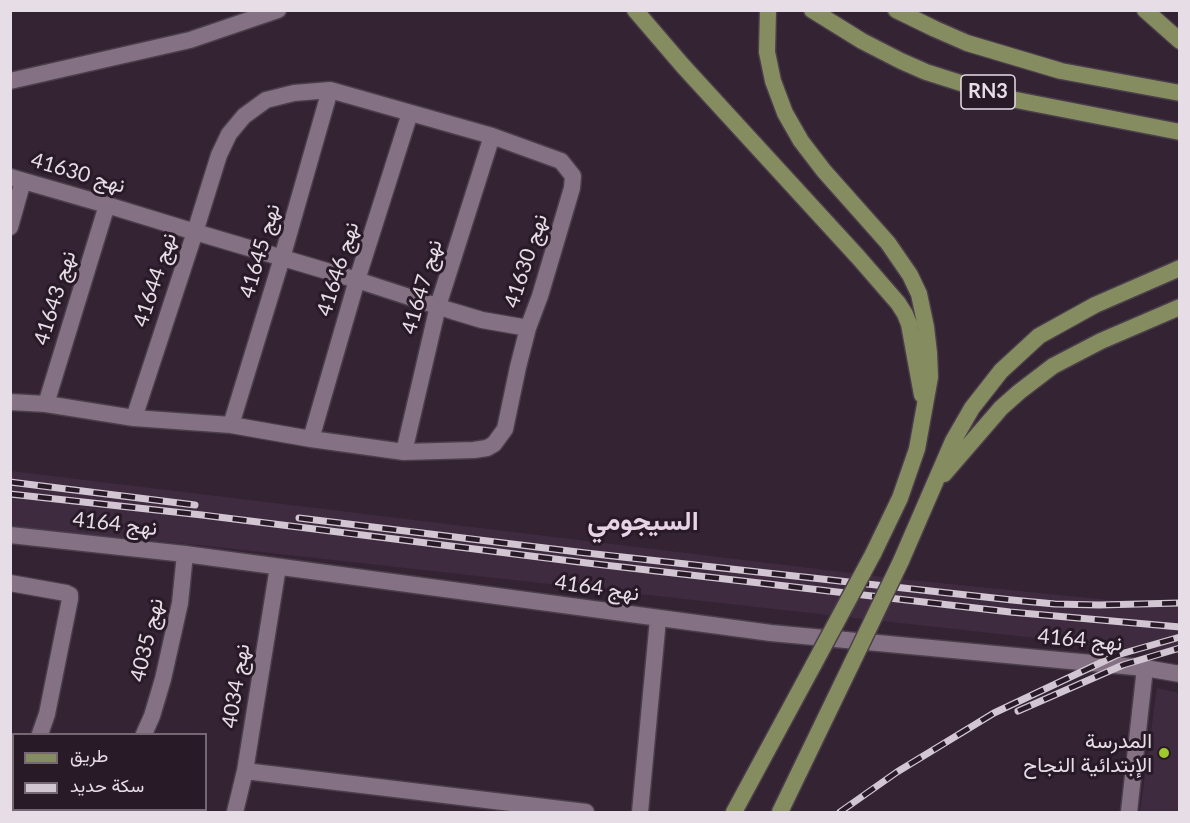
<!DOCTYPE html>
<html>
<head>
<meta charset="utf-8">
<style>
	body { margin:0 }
	#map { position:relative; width:1190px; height:823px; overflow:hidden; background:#332333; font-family:Lato,Vazirmatn,sans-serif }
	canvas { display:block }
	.frame { position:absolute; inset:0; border:12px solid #e7dde7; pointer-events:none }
	.legend { position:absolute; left:12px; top:733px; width:195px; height:78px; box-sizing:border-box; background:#291a28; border:2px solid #756874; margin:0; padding:8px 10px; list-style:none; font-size:18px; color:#e7dde7 }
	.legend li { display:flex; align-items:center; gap:12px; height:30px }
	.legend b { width:30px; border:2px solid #756874 }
</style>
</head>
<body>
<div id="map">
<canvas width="1190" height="823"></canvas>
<div class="frame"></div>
<ul class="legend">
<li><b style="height:8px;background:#858d60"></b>طريق</li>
<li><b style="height:8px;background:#d1c6d1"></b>سكة حديد</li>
</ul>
</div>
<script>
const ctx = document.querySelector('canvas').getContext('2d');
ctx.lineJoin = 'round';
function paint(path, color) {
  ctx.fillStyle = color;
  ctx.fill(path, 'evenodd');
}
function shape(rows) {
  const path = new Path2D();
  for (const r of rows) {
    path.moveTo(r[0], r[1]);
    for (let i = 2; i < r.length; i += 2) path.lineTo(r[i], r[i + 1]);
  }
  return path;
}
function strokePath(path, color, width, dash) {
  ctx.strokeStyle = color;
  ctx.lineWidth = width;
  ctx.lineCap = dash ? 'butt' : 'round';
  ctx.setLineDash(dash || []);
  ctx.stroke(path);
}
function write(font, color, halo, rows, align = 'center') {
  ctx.font = font + ' Lato,Vazirmatn,sans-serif';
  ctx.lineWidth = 6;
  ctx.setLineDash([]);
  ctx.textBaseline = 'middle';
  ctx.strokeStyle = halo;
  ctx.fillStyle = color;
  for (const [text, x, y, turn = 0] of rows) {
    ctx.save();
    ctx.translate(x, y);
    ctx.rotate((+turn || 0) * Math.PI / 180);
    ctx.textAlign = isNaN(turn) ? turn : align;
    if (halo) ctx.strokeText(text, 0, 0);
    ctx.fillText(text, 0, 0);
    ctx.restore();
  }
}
paint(shape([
	[11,471,900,579,1179,607,1179,654,207,546,11,527],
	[1157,688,1179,693,1179,812,1140,812]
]), '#3f2b3f');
const minor = shape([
	[10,177,107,205,195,232,357,280,452,311,482,320,528,328,540,296,572,188,573,176,561,161,492,136,330,90,294,93,266,100,244,116,229,134,219,155,195,232,134,418],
	[10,227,23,181],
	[10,402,46,404,134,418,231,425,311,439,404,452,474,450,487,448,494,444,505,429,518,367,528,328],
	[46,404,107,205],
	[231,425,282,258,330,90],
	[311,439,357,280,410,113],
	[404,452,438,306,492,136],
	[10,583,66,593,70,595,70,599,47,714,40,734],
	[144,734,152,716,163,679,180,603,185,554],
	[245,771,586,812],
	[10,791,14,791],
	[72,810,81,812],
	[107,812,109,810],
	[235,812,245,771,278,567],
	[640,812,658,619],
	[1129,812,1145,668]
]);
const tertiary = shape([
	[10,535,185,554,771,633,1145,668,1180,674]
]);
const secondary = shape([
	[10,81,190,40,278,10]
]);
const primary = shape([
	[635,10,683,66,858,257,898,303,905,314,909,324,922,395],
	[768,10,767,52,773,81,785,113,801,141,824,171,888,243,910,275,919,294,926,327,929,353,930,377,917,449,900,498,873,554],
	[812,10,862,41,901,61,926,72,1011,99,1180,132],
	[896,10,935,29,967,43,1061,71,1180,93],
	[1145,10,1180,41],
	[944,474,1001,408,1019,392,1053,366,1101,341,1180,307],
	[901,561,953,441,972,408,1001,371,1039,336,1095,305,1180,268],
	[734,812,814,664],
	[780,812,852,663]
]);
strokePath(minor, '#4b3e4b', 19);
strokePath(tertiary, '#4b3e4b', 19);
strokePath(secondary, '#4b3e4b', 19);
strokePath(primary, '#4b3e4b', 19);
strokePath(minor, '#847183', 16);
strokePath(tertiary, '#847183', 16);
strokePath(secondary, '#847183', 16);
strokePath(primary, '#858d60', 16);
const rail = shape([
	[10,482,195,505],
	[10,494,202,515,587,563,1010,612,1180,627],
	[299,518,586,553,1012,600,1055,604,1099,605,1180,603],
	[1018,711,1123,665,1180,648],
	[840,812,897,772,994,713,1117,655,1180,637]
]);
strokePath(rail, '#d1c6d1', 7);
strokePath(rail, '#291a28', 4.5, [14]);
const primaryBridge = shape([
	[852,663,901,561],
	[814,664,873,554]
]);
strokePath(primaryBridge, '#4b3e4b', 19, []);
strokePath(primaryBridge, '#858d60', 16);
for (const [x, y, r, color] of [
	[1164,753,6,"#a0c92b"]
]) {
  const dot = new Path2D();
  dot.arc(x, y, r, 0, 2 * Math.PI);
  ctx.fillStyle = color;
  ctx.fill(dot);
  strokePath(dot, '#291a28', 2);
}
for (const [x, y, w] of [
	[988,92,54]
]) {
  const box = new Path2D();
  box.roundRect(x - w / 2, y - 17, w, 34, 4.5);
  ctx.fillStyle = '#291a28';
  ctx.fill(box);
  strokePath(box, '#e7dde7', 1.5);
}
write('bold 20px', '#e7dde7', null, [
	["RN3",988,92]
]);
write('21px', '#e7dde7', '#291a28', [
	["نهج 41630",78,173,16],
	["نهج 41645",260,251,-74],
	["نهج 41630",526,261,-72],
	["نهج 41646",338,269,-73],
	["نهج 41644",155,280,-72],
	["نهج 41647",422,287,-74],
	["نهج 41643",55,298,-73],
	["نهج 4164",115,524,6],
	["نهج 4164",597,588,8],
	["نهج 4035",147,640,-77],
	["نهج 4164",1080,640,5],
	["نهج 4034",236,686,-81]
]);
write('21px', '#e7dde7', '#291a28', [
	["المدرسة",1152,741],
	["الإبتدائية النجاح",1152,765]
], 'right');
write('bold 27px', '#e7d2e6', '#291a28', [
	["السيجومي",643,521]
]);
</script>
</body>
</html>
